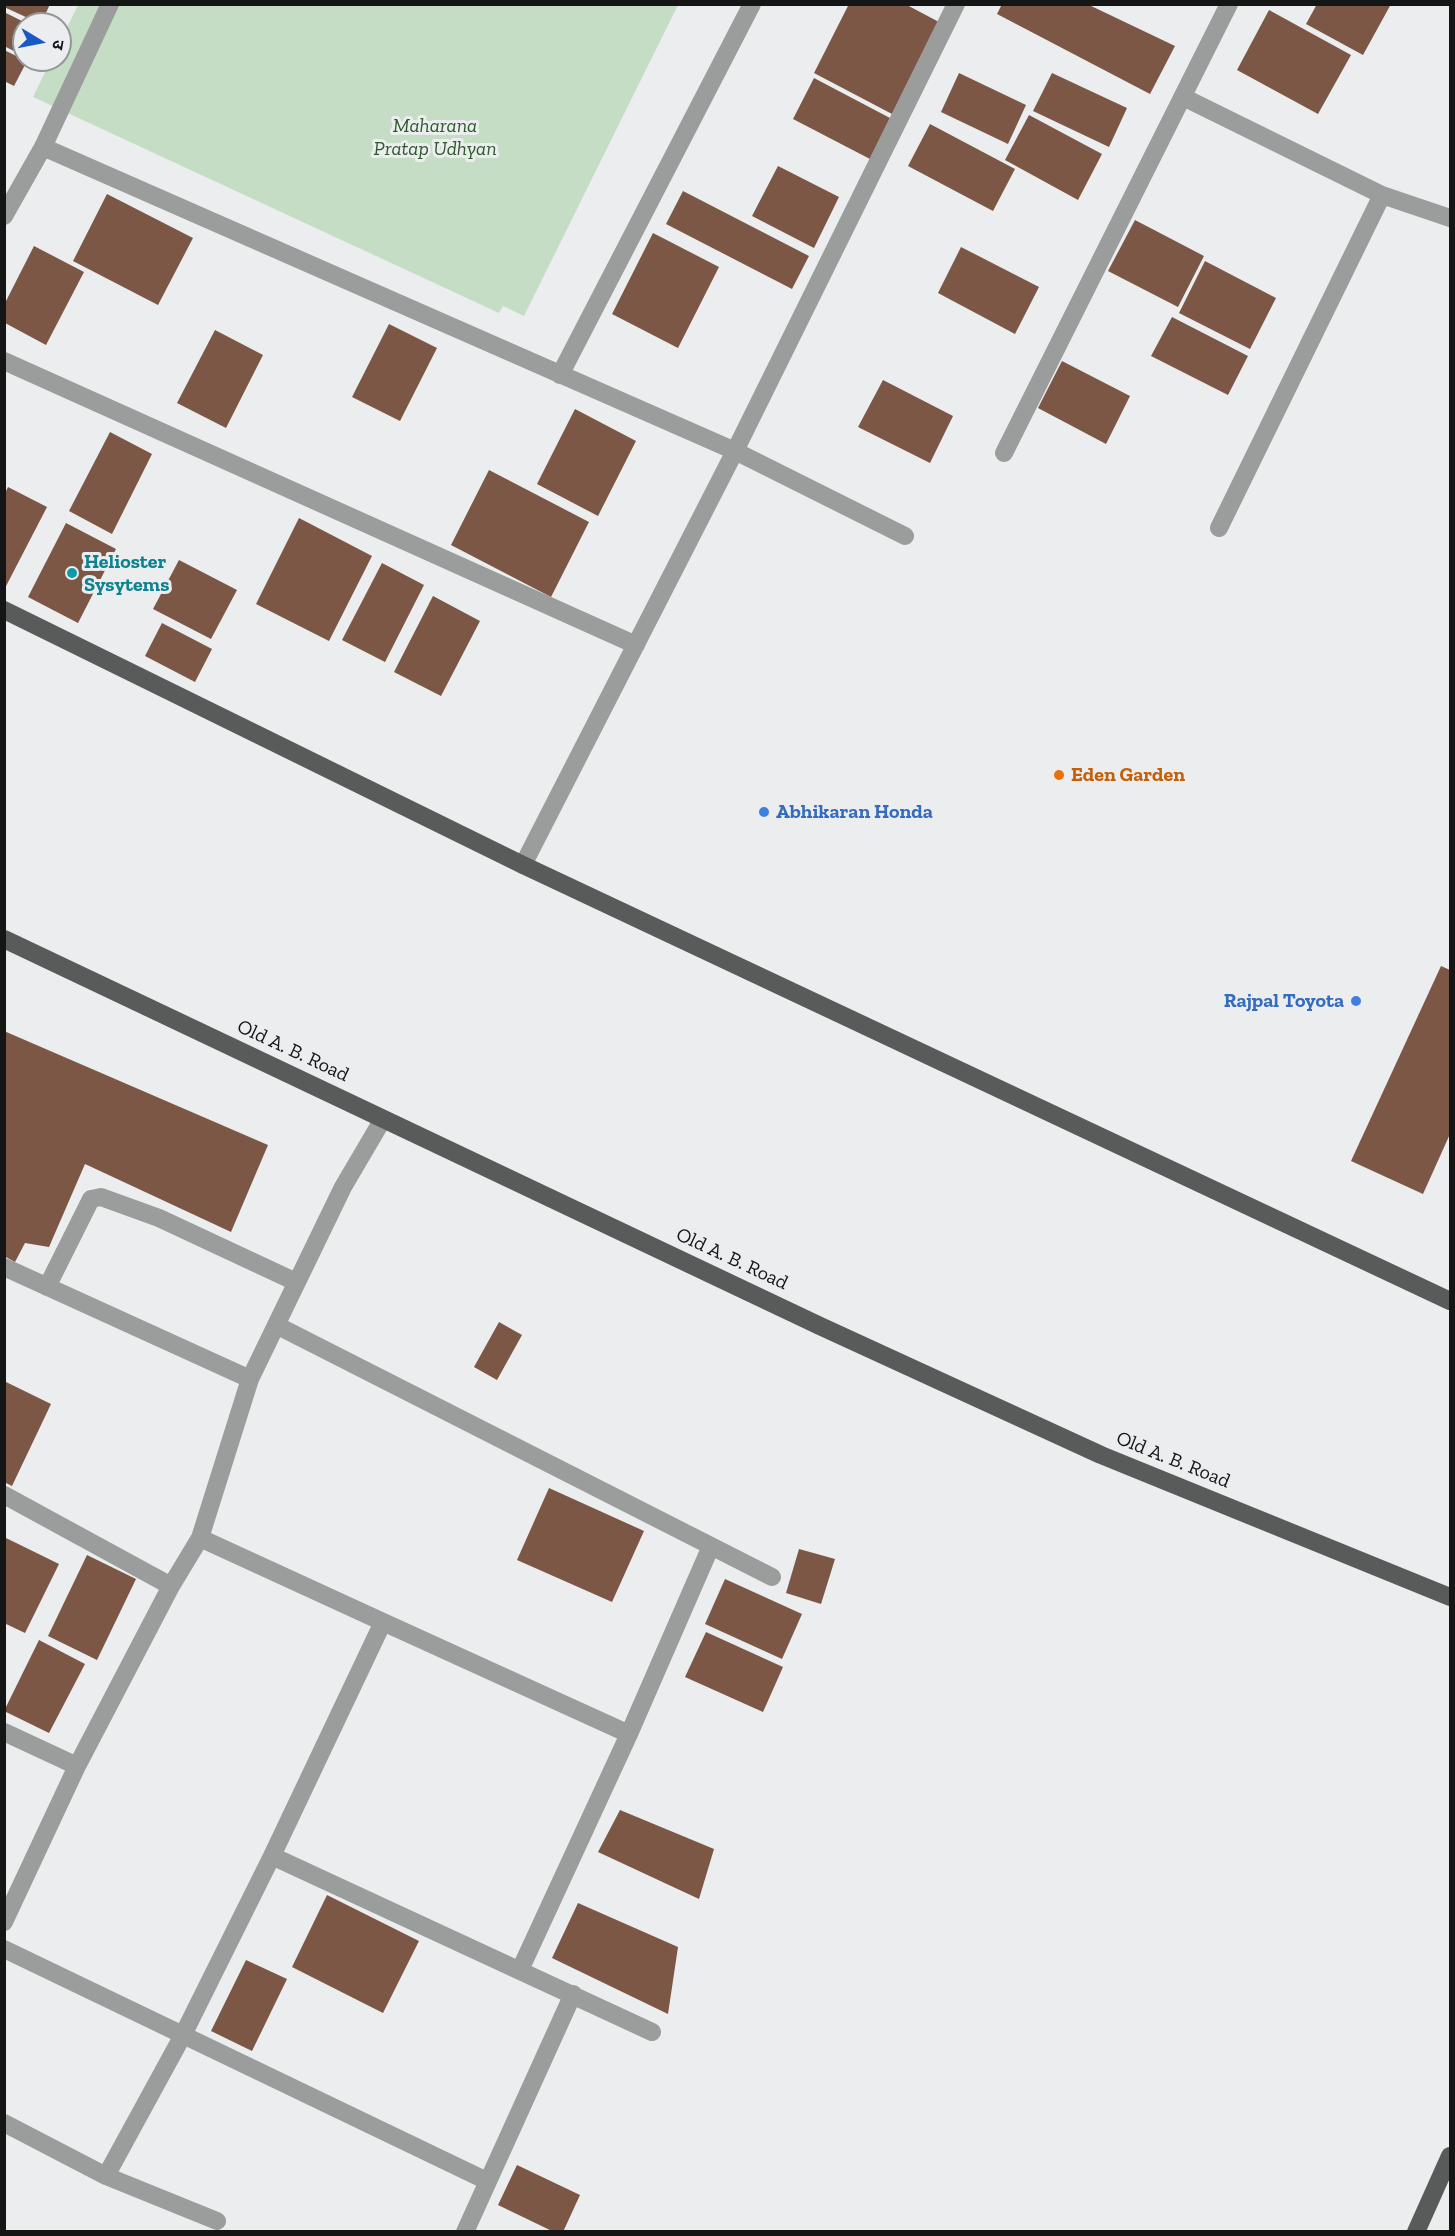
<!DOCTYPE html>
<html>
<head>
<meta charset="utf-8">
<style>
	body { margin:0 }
	#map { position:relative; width:1455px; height:2236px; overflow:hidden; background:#ebedef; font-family:"Zilla Slab","Noto Sans Devanagari",serif }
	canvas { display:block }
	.frame { position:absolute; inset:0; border:6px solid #141515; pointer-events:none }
	.north { position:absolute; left:12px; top:12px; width:60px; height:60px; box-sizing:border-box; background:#ebedef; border:2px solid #959798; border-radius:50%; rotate:100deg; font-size:16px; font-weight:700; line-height:24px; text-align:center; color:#141515 }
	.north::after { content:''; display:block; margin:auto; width:21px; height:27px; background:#1a58c4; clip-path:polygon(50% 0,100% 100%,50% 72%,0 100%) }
</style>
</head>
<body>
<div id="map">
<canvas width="1455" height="2236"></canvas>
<div class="frame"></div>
<div class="north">उ</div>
</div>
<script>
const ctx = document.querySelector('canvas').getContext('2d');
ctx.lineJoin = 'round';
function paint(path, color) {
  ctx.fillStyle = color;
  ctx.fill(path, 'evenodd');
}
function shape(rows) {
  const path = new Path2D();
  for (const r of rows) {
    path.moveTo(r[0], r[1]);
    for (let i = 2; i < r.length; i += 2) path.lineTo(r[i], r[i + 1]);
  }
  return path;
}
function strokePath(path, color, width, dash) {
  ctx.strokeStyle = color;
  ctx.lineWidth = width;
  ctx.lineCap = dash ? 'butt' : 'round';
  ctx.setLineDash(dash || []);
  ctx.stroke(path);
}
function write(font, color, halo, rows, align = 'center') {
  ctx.font = font + ' "Zilla Slab",serif';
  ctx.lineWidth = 6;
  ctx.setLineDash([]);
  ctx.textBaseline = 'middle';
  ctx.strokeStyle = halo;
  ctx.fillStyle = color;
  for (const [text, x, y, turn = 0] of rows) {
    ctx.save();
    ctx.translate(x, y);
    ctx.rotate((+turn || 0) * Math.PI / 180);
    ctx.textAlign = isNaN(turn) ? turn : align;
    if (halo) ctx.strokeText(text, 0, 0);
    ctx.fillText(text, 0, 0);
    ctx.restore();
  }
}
paint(shape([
	[78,5,678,5,524,316,503,306,499,313,33,97,51,60,60,60,60,42]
]), '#c6ddc5');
paint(shape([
	[4,4,50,4,41,24,4,7],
	[849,4,905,4,939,22,892,114,814,73],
	[1002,4,1087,4,1175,46,1150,94,997,14],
	[1317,4,1391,4,1363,55,1306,24],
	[1269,10,1351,55,1318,114,1237,70],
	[4,12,28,24,24,24,24,56,4,46],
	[4,50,27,61,14,86,4,81],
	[959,73,1026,105,1008,144,941,112],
	[1052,73,1127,108,1109,147,1033,111],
	[814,78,890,118,870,159,793,119],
	[1029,115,1102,154,1078,200,1005,160],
	[930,124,1015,169,993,211,908,166],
	[778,166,839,197,814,248,752,216],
	[683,191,809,256,792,289,666,224],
	[107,194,193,238,158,305,73,261],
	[1135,220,1204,256,1178,307,1108,271],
	[653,233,719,267,678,348,612,314],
	[34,246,84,272,46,345,5,323,5,303],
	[961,247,1039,287,1015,334,938,293],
	[1205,261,1276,298,1250,349,1179,313],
	[1172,317,1248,356,1228,395,1151,356],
	[389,324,437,348,400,421,352,397],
	[215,330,263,355,226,428,177,403],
	[1062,361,1130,396,1106,444,1038,408],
	[883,380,953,416,930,463,858,427],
	[575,409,636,441,598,516,537,484],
	[110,432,152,454,112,534,69,511],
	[489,470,589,522,551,597,451,545],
	[8,487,47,507,4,590,4,495],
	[299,518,372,556,329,641,256,604],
	[66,523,116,549,78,623,28,597],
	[179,560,237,590,211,639,153,609],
	[382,563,424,585,385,662,342,640],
	[433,596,480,621,441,696,394,672],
	[162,623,212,649,195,682,145,656],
	[1441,966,1450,970,1450,1134,1423,1194,1351,1161],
	[4,1031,268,1145,231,1232,85,1164,49,1247,25,1243,15,1262,4,1256],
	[499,1322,522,1335,497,1380,474,1367],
	[4,1381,51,1404,12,1486,4,1482],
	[549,1488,644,1531,612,1602,517,1560],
	[6,1538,59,1564,25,1633,4,1623],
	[799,1549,835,1559,821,1604,786,1593],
	[87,1555,136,1579,97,1660,48,1636],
	[725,1579,802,1614,782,1659,705,1624],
	[706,1632,783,1667,763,1712,685,1677],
	[39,1640,85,1664,49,1733,4,1711],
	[620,1810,714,1849,699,1899,598,1852],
	[327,1895,419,1941,383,2013,292,1967],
	[578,1903,678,1947,668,2014,552,1958],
	[246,1960,287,1979,252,2051,211,2031],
	[517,2165,580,2195,563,2232,554,2232,498,2205]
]), '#7c5745');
strokePath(shape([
	[1183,97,1382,195,1450,218],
	[43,147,735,451,905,536],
	[4,216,43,147,110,4],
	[4,361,636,645],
	[560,375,752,4],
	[1004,453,1229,4],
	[1219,528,1382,195],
	[523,865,735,451,956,4],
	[4,1267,250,1379],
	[47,1287,91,1199,101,1197,159,1218,296,1282],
	[276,1325,772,1577],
	[4,1495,171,1586],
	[200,1538,383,1622,272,1856,183,2035,487,2181],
	[383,1622,629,1734],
	[4,1732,77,1766],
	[272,1856,652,2032],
	[4,1922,77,1766,171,1586,200,1538,250,1379,343,1187,383,1119],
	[4,1949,183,2035,106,2176],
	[520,1970,629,1734,711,1546],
	[4,2123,106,2176,217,2221],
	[465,2232,573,1994]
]), '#9b9d9c', 18);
strokePath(shape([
	[4,610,523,865,1450,1301],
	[4,939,820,1326,1101,1455,1450,1597],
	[1416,2232,1450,2156]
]), '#595b5b', 18);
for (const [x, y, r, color] of [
	[72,573,6,"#0f9aa8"],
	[1059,775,6,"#e8710a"],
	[764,812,6,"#3f7fe0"],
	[1356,1001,6,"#3f7fe0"]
]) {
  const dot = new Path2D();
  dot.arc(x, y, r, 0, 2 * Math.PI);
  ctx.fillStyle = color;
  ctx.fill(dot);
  strokePath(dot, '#ebedef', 2);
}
write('italic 20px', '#2d592c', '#ebedef', [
	["Maharana",435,126],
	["Pratap Udhyan",435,149]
]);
write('bold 20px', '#0d838f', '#ebedef', [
	["Helioster",84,562],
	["Sysytems",84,585]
], 'left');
write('bold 20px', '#c56008', '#ebedef', [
	["Eden Garden",1071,775]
], 'left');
write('bold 20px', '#366cbe', '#ebedef', [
	["Abhikaran Honda",776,812],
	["Rajpal Toyota",1344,1001,"right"]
], 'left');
write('20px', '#141515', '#ebedef', [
	["Old A. B. Road",293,1051,25],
	["Old A. B. Road",732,1259,25],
	["Old A. B. Road",1173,1460,22]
]);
</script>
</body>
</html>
